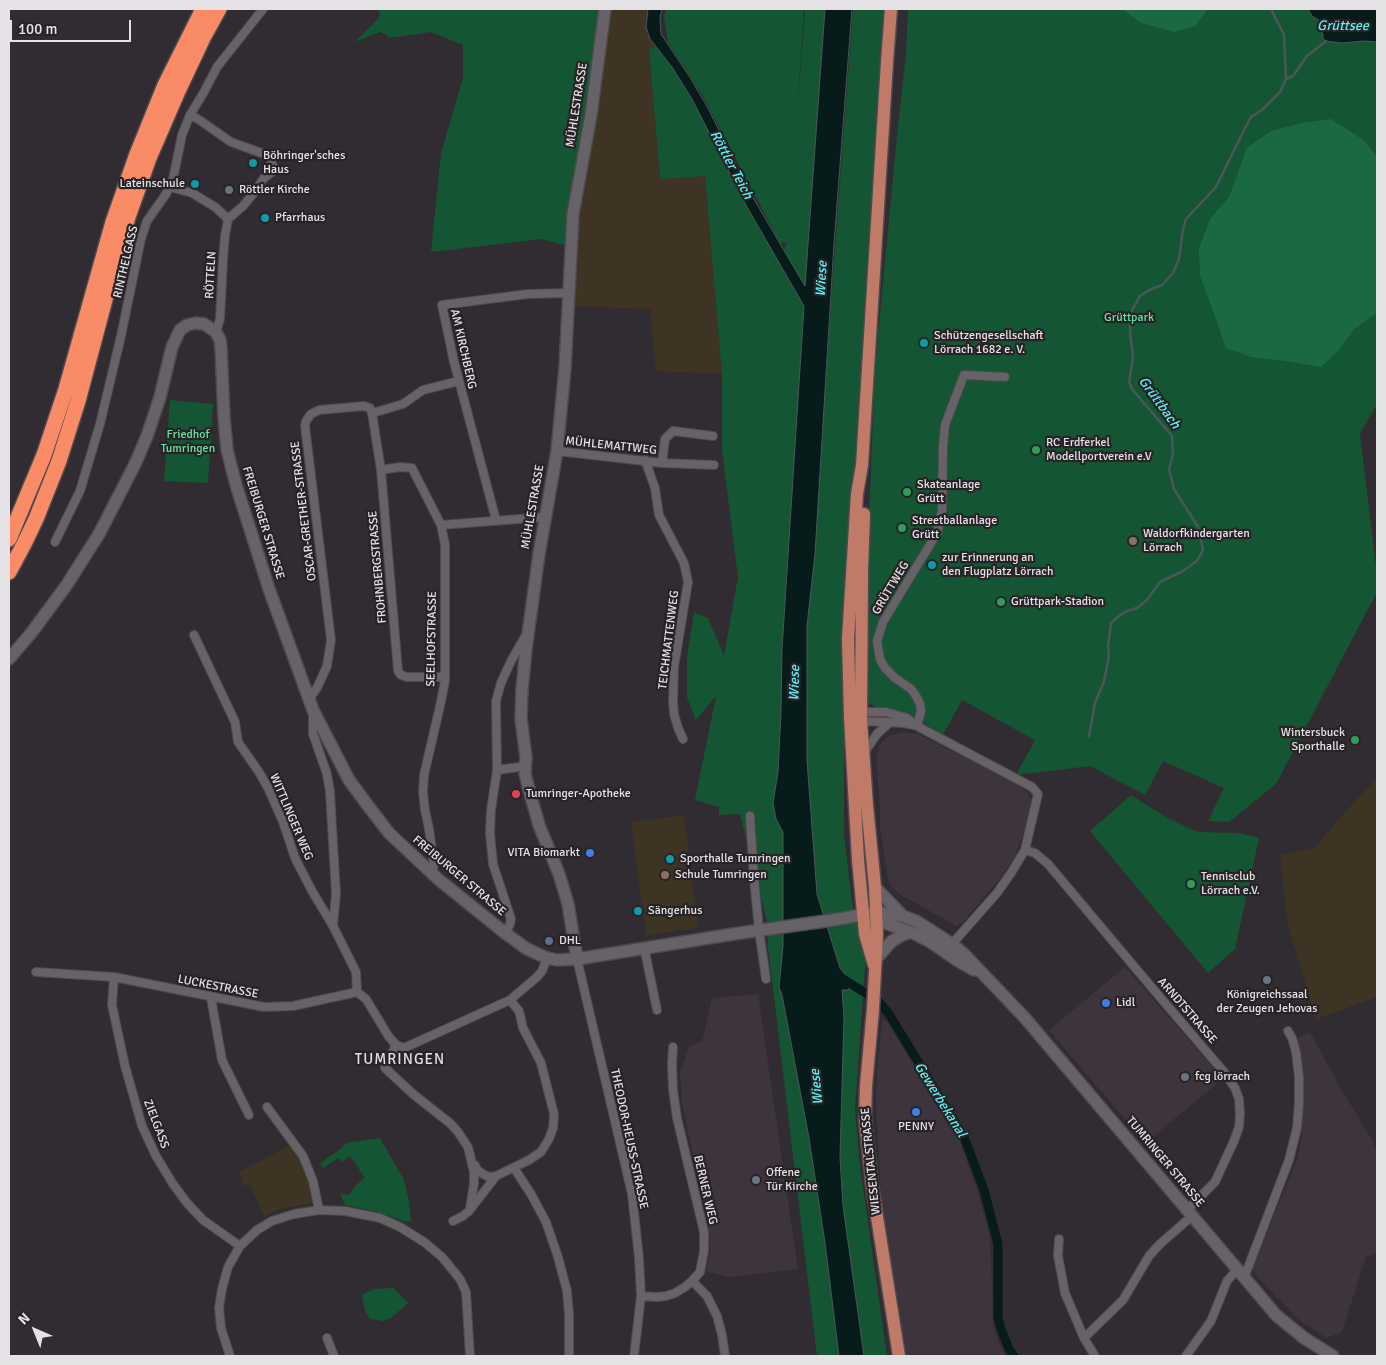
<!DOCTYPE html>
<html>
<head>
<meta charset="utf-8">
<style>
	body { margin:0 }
	#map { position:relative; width:1386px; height:1365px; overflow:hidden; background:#312c31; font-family:Signika,sans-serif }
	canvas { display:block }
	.frame { position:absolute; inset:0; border:10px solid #e5e2e5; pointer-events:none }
	.north { position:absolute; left:10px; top:1305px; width:50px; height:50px; -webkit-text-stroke:4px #272327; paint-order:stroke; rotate:316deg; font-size:14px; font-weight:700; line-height:20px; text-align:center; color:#e5e2e5 }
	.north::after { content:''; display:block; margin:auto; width:18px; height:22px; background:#e5e2e5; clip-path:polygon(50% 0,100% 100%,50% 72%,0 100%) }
	.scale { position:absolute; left:10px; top:20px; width:121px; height:22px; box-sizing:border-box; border:2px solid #e5e2e5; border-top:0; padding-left:6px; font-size:15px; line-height:18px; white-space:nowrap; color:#e5e2e5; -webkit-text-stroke:4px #272327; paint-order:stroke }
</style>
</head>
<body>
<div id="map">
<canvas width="1386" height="1365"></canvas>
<div class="frame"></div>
<div class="north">N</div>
<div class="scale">100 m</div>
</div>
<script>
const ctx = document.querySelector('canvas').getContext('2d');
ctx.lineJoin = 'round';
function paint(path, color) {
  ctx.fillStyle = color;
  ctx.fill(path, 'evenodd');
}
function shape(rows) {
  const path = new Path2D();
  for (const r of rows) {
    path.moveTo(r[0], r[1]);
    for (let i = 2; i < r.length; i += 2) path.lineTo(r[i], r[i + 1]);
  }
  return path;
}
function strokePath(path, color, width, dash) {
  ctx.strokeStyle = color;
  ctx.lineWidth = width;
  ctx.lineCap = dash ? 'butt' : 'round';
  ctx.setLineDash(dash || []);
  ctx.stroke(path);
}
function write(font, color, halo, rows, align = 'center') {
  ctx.font = font + ' Signika,sans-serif';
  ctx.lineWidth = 4.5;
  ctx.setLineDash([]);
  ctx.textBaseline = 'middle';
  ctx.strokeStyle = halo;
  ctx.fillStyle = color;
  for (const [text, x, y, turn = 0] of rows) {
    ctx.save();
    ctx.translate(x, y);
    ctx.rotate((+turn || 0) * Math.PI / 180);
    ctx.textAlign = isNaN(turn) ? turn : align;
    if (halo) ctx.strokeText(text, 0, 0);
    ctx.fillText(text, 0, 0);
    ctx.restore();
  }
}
paint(shape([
	[902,732,918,734,988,769,1022,788,1029,794,1032,802,1025,829,1015,856,999,880,963,922,956,926,903,896,893,889,888,879,880,829,880,808,877,771,877,756,880,744,889,736],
	[1125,967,1223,1079,1145,1143,1049,1030],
	[758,994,798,1269,729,1277,705,1271,708,1261,710,1251,708,1226,682,1103,680,1074,689,1046,702,1042,712,998],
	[882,1020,886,1020,960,1141,977,1190,989,1234,991,1256,993,1327,1000,1345,1006,1356,903,1356,882,1213,876,1105,877,1069],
	[1310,1032,1342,1091,1373,1141,1377,1155,1377,1253,1366,1257,1342,1332,1326,1338,1298,1319,1257,1277,1252,1269,1298,1157,1301,1138,1304,1097,1297,1039]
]), '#3d343d');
paint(shape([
	[605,9,648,9,647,14,647,33,656,47,649,50,660,178,705,176,722,374,656,371,650,309,568,306,573,214]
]), '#3f3424');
paint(shape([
	[1377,778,1377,997,1316,1019,1288,925,1280,855,1314,848,1356,800],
	[684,815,698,928,646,935,631,822],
	[293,1144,310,1180,312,1192,313,1203,280,1209,264,1216,250,1185,244,1186,239,1172]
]), '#3d3424');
paint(shape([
	[378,9,600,9,571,247,542,239,431,252,441,153,463,78,463,45,431,32,389,38,385,34,380,32,355,42,377,20,380,15],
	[666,9,804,9,796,128,805,9,825,9,805,287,784,250,787,242,780,243,703,96,668,42,664,17],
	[853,9,885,9,882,33,844,630,844,834,852,903,866,953,855,1109,859,1159,887,1356,864,1356,843,1206,840,1157,844,1018,842,990,846,976,840,968,817,894,807,760,807,626],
	[908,9,1308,9,1312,16,1319,21,1326,41,1341,43,1364,41,1377,42,1377,404,1360,434,1377,575,1377,592,1276,784,1229,822,1208,821,1224,788,1163,761,1145,795,1090,766,1016,775,1035,740,962,700,943,735,910,714,876,707,869,703,866,695,864,644,875,367,896,146,906,53],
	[656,47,672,67,692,99,747,207,804,306,782,649,781,705,778,772,773,803,776,819,783,832,783,946,779,987,782,995,809,1138,825,1243,839,1356,817,1356,768,947,767,922,740,814,719,815,719,807,695,800,716,696,696,720,687,697,687,658,694,612,708,618,724,656,738,577,722,450,722,374,705,176,660,179,649,49],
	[170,400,213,404,208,483,164,481],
	[1131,795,1169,819,1198,832,1239,833,1259,838,1235,949,1208,973,1090,831],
	[380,1138,404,1180,409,1201,411,1221,403,1221,374,1211,345,1205,340,1193,346,1195,350,1194,356,1185,365,1178,350,1156,342,1162,339,1158,323,1168,320,1163,341,1149,346,1143],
	[394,1288,408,1303,391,1318,383,1321,370,1319,365,1311,362,1295,374,1289]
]), '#145633');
paint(shape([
	[1122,9,1208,9,1195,26,1174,32,1141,23],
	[1331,119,1362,139,1377,156,1377,313,1354,329,1340,349,1321,367,1285,361,1251,357,1226,348,1200,275,1199,248,1210,219,1229,197,1247,148,1271,131,1302,123]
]), '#1b6940');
const water = shape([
	[648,9,662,9,660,17,661,34,691,79,708,108,749,191,805,286,825,9,852,9,834,244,815,554,807,626,807,760,817,894,840,968,846,976,849,978,849,990,842,990,844,1018,840,1157,843,1206,864,1356,839,1356,825,1243,809,1138,782,995,779,987,783,946,783,832,776,819,773,803,778,772,781,712,782,649,804,306,747,207,692,99,672,67,650,39,646,27,648,9],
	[1308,9,1377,9,1377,42,1364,41,1341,43,1326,41,1323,39,1323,35,1320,21,1312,16,1308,9]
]);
paint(water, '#081b1b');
strokePath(water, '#4a5758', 1);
strokePath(shape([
	[1286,79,1293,76,1307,56,1326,41],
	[1089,736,1095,703,1104,681,1109,656,1108,646,1111,623,1119,616,1127,611,1137,608,1147,600,1160,582,1183,571,1197,561,1203,550,1198,527,1174,489,1169,469,1173,454,1172,436,1132,389,1129,382,1133,358,1130,332,1131,312,1140,296,1149,290,1162,285,1173,273,1179,259,1183,229,1186,219,1216,187,1245,128,1251,117,1262,110,1280,92,1286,79,1284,35,1271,9]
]), '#4a5758', 2.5);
strokePath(shape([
	[840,977,878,1001,889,1014,964,1137,984,1190,998,1244,998,1317,1001,1329,1009,1349,1014,1356]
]), '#081b1b', 9);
const street = shape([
	[190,115,198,119,231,142,264,154,270,158,273,166,272,172,264,178,253,194,243,206,228,219,225,236,223,260,220,319,216,332],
	[170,187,192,193,215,207,228,219],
	[372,413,381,470,398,671,401,675,407,677,445,677],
	[557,451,662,463,714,465],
	[645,460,655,488,659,515,684,563,688,582,674,667,673,701,674,714,678,728,683,739],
	[662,463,665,439,673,431,713,436],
	[381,470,400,467,412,468,441,525,445,544,445,681,440,706,424,775,423,792,425,810,429,829,434,864,432,874],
	[496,520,454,362,442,305,528,294,568,293],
	[441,525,545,517],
	[55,542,80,491,100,424,121,336,141,239,147,221,166,194,173,179,182,135,190,115,204,92,217,67,263,9],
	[194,635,235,722,238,742,259,772,268,788,283,822,295,858,312,891,333,926,356,972,357,992],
	[309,699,317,688,327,666,331,640,305,426,306,421,311,414,319,410,364,406,370,408,372,413,383,410,403,404,423,390,459,381],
	[861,712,886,712,907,718,917,726,1032,787,1038,794,1025,850,1011,873,997,893,952,944],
	[313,716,313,734,327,774,330,792,336,894,333,926],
	[861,721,904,723,914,725],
	[917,726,921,711,920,704,916,696,911,689,895,678,885,668,880,659,877,641,883,622,937,533,942,511,943,447,945,425,964,375,1005,377],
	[864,753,877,734,889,723],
	[497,770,526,766],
	[750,816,754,879,759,930,766,979],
	[1025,850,1035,853,1048,864,1159,996,1224,1072,1235,1088,1239,1099,1240,1114,1239,1127,1234,1141,1215,1182,1187,1210],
	[505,933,510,924,511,919,493,864,490,833,491,810,497,770,496,701,501,683,511,661,526,635],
	[644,947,657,1010],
	[577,959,632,1194,639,1258,641,1296,634,1356],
	[36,972,114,977,264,1007,293,1006,357,992,366,999,389,1037,396,1045,404,1048,510,1000,537,977,542,971,547,958],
	[114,977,112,1005,125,1066,142,1126,156,1156,173,1184,187,1203,203,1220,240,1246],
	[211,998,222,1060,249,1115],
	[396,1045,385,1068,413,1094,451,1124,458,1132,468,1147,474,1172,474,1183,470,1209],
	[267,1107,303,1156,313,1181,319,1210],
	[475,1165,477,1170,483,1174,489,1177,496,1176],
	[514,1168,531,1194,546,1222,558,1257,567,1291,569,1315,569,1356],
	[453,1221,463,1216,469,1211,496,1176,529,1160,541,1152,549,1139,553,1128,554,1114,541,1063,523,1028,519,1011,510,1000],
	[1059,1239,1058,1256,1065,1293,1084,1338,1095,1356],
	[1244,1278,1289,1160,1297,1128,1299,1103,1299,1077,1296,1052,1292,1038,1288,1031],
	[692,1281,707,1296,717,1316,722,1335,725,1356],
	[641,1296,657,1297,666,1296,675,1293,685,1287,692,1281,700,1272,704,1251,704,1232,677,1118,673,1090,672,1064,673,1047],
	[327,1338,334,1356],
	[1084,1338,1123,1300,1149,1256,1160,1244,1192,1216],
	[230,1356,221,1328,219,1308,222,1289,228,1267,240,1246,257,1230,272,1221,294,1214,319,1210,345,1211,380,1218,400,1227,424,1242,442,1257,460,1279,466,1292,470,1356],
	[1186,1356,1211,1321,1227,1281,1237,1270]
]);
const secondary = shape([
	[9,659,32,632,66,586,99,534,114,505,136,462,147,436,160,397,172,347,180,330,187,325,196,323,204,324,216,332,220,340,221,348,224,417,227,450,236,485,269,589,313,710,349,780,369,807,389,833,438,879,505,933,527,949,547,958,557,960,577,959,740,933,833,920,877,912,903,916,916,921,952,944,964,954,1025,1018,1276,1315,1304,1338,1333,1356],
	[875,887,902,915],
	[870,918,911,932,929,941,958,961,974,970],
	[577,959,568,904,559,874,539,825,531,797,525,774,526,757,521,719,522,690,526,649,539,554,557,451,565,368,573,214,591,115,605,9],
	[875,960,892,941,902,935,911,932]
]);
const primary = shape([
	[864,514,862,571,861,721,867,805,875,887,877,935,873,1009,866,1086,865,1119,872,1185,899,1356],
	[874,965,865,934,858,860,850,717,848,639,857,494,862,465,887,62,891,9]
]);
const highway = shape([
	[9,539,44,455,66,389,113,222,137,154,165,85,203,9],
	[9,572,24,544,36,519,59,461,78,401,107,292,128,217,149,158,178,91,203,38,219,9]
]);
strokePath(street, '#4e4a4e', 10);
strokePath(secondary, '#4e4a4e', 14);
strokePath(primary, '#4e4a4e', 15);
strokePath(highway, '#4e4a4e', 18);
strokePath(street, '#676267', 8);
strokePath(secondary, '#676267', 11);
strokePath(primary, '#bf7b67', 12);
strokePath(highway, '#f98b67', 15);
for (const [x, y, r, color] of [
	[253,163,5,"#0f9aa8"],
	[195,184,5,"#0f9aa8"],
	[229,190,5,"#6b7280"],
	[265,218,5,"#0f9aa8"],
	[924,343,5,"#0f9aa8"],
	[1036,450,5,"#2e9e5b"],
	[907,492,5,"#2e9e5b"],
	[902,528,5,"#2e9e5b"],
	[1133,541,5,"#8d6e63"],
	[932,565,5,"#0f9aa8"],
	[1001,602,5,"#2e9e5b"],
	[1355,740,5,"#2e9e5b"],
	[516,794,5,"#e0444e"],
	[590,853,5,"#3f7fe0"],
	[670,859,5,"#0f9aa8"],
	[665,875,5,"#8d6e63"],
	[1191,884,5,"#2e9e5b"],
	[638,911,5,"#0f9aa8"],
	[549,941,5,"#5c6f8a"],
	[1267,980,5,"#6b7280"],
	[1106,1003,5,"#3f7fe0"],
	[1185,1077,5,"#6b7280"],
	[916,1112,5,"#3f7fe0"],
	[756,1180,5,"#6b7280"]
]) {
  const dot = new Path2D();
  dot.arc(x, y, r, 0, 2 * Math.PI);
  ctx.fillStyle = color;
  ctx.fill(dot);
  strokePath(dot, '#272327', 2);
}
write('12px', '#e5e2e5', '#272327', [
	["MÜHLESTRASSE",577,105,-81],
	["RINTHELGASS",126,262,-77],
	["RÖTTELN",211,275,-87],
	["AM KIRCHBERG",463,349,77],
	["MÜHLEMATTWEG",611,446,6],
	["MÜHLESTRASSE",533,507,-80],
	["OSCAR-GRETHER-STRASSE",304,511,-97],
	["FREIBURGER STRASSE",263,523,73],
	["FROHNBERGSTRASSE",378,567,-95],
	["GRÜTTWEG",891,588,-59],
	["SEELHOFSTRASSE",432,639,-89],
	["TEICHMATTENWEG",669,640,-83],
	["WITTLINGER WEG",291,817,67],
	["FREIBURGER STRASSE",459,876,40],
	["LUCKESTRASSE",218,987,11],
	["ARNDTSTRASSE",1187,1011,49],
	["ZIELGASS",156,1124,69],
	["THEODOR-HEUSS-STRASSE",629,1139,78],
	["WIESENTALSTRASSE",871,1161,-96],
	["TUMRINGER STRASSE",1165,1162,50],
	["BERNER WEG",705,1190,77]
]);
write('12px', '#e5e2e5', '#272327', [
	["Böhringer'sches",263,156],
	["Haus",263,170],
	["Lateinschule",185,184,"right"],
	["Röttler Kirche",239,190],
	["Pfarrhaus",275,218],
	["Schützengesellschaft",934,336],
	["Lörrach 1682 e. V.",934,350],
	["RC Erdferkel",1046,443],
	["Modellportverein e.V",1046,457],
	["Skateanlage",917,485],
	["Grütt",917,499],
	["Streetballanlage",912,521],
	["Grütt",912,535],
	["Waldorfkindergarten",1143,534],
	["Lörrach",1143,548],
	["zur Erinnerung an",942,558],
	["den Flugplatz Lörrach",942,572],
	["Grüttpark-Stadion",1011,602],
	["Wintersbuck",1345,733,"right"],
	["Sporthalle",1345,747,"right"],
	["Tumringer-Apotheke",526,794],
	["VITA Biomarkt",580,853,"right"],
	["Sporthalle Tumringen",680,859],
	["Schule Tumringen",675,875],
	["Tennisclub",1201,877],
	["Lörrach e.V.",1201,891],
	["Sängerhus",648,911],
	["DHL",559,941],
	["Königreichssaal",1267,995,"center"],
	["der Zeugen Jehovas",1267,1009,"center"],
	["Lidl",1116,1003],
	["fcg lörrach",1195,1077],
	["PENNY",916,1127,"center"],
	["Offene",766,1173],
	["Tür Kirche",766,1187]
], 'left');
write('12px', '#66e59b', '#272327', [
	["Grüttpark",1129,318],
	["Friedhof",188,435],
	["Tumringen",188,449]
]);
write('italic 14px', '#5cefef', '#272327', [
	["Grüttsee",1343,26],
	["Röttler Teich",731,165,62],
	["Wiese",822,279,-87],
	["Grüttbach",1159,403,54],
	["Wiese",795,683,-89],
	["Wiese",817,1087,-96],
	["Gewerbekanal",940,1100,58]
]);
ctx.letterSpacing = '1px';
write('15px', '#e3dde3', '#272327', [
	["TUMRINGEN",400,1060]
]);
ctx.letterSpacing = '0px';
</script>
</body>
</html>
